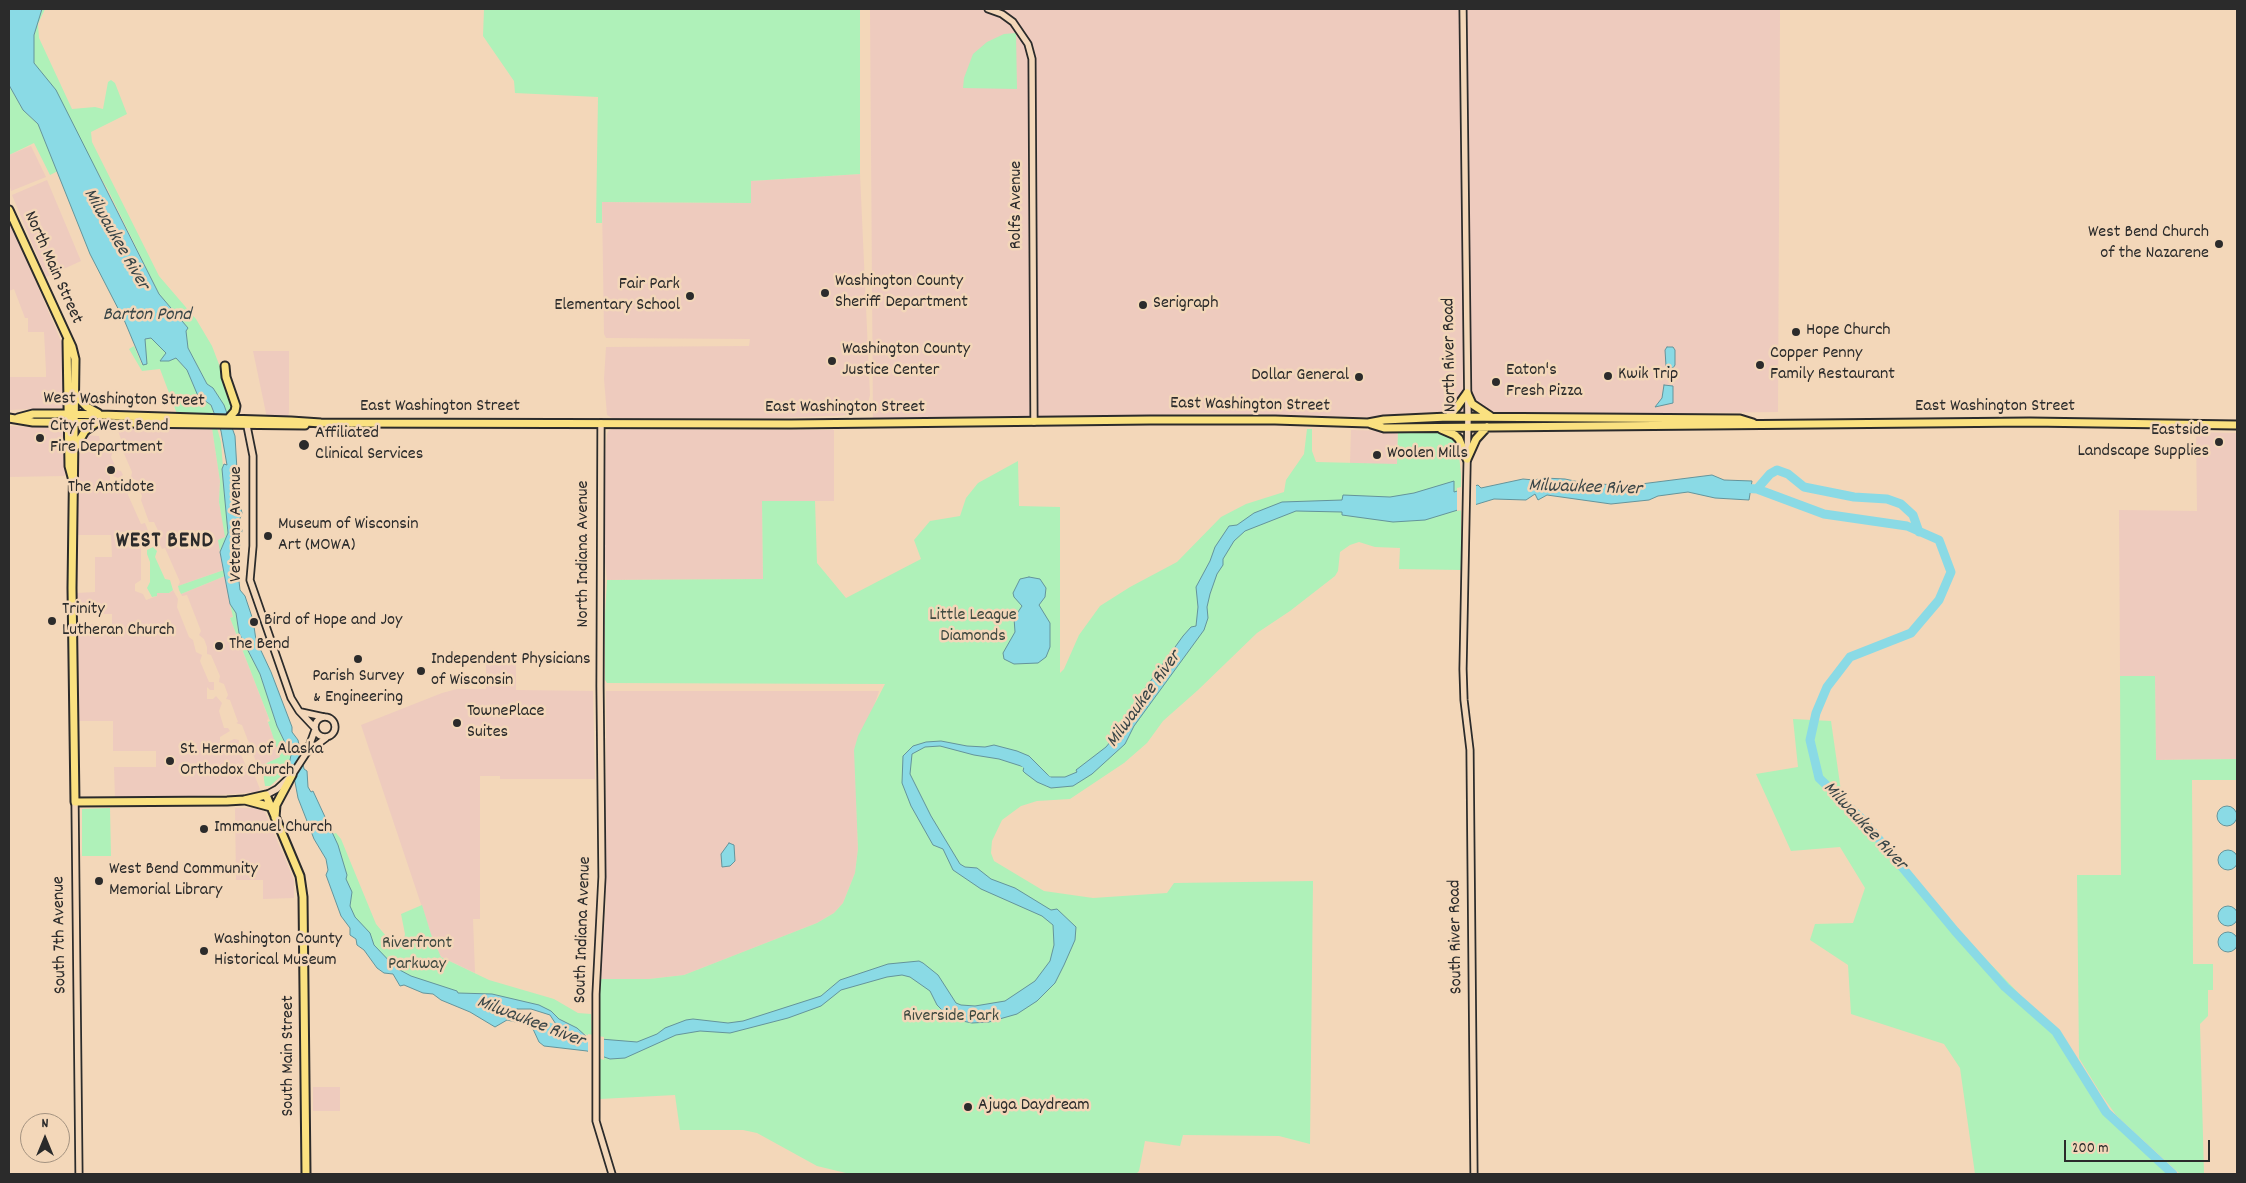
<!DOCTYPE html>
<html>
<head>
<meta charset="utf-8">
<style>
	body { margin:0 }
	#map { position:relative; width:2246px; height:1183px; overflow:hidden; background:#f3d7b9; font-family:Dekko,sans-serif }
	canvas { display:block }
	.frame { position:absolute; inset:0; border:10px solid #2b2b2b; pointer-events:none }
	.north { position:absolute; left:20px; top:1113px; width:50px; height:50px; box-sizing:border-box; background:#f3d7b9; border:1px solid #a39280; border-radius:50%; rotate:0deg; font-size:14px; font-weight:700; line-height:20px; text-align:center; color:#2b2b2b }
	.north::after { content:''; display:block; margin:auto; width:18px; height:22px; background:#2b2b2b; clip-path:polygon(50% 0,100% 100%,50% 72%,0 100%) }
	.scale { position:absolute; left:2064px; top:1140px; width:146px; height:22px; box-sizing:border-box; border:2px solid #2b2b2b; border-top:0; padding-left:6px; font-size:15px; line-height:18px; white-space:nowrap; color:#2b2b2b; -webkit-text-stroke:4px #f3d7b9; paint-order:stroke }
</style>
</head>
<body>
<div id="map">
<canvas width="2246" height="1183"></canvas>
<div class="frame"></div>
<div class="north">N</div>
<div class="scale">200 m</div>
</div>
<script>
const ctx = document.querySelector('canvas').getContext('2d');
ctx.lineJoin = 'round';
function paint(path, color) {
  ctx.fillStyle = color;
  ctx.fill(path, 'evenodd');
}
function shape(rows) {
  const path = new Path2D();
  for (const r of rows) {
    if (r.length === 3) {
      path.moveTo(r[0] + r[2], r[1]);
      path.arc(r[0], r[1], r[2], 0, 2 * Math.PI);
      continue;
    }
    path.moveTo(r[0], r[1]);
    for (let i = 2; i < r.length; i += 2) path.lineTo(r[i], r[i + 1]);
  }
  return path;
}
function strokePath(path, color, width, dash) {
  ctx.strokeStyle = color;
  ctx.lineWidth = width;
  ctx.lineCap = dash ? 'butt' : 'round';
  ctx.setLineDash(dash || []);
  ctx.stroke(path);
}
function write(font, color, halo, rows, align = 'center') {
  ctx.font = font + ' Dekko,sans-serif';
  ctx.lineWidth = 5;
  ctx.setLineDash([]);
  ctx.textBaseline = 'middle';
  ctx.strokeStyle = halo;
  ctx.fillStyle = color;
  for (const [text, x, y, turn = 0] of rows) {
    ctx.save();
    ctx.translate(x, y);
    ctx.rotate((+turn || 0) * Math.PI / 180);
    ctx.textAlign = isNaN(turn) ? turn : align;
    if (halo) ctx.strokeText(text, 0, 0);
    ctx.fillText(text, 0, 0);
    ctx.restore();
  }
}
paint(shape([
	[870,9,1780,9,1778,412,1359,417,1205,413,873,424],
	[31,146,46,177,11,191,9,184,9,155],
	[860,174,870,395,868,403,860,412,851,415,776,418,612,418,607,415,604,379,606,347,749,346,750,339,606,338,604,334,602,202,750,203,751,181],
	[47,180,81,261,46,277,12,195],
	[9,218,63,346,65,406,63,408,9,410,9,377,46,377,46,371,44,332,28,332,28,318,25,318,14,289,9,291],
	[253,351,289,351,289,413,287,418,267,418],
	[9,426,62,428,66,437,65,476,9,477],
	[125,427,212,428,220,481,219,502,226,537,218,540,224,570,178,586,180,582,165,548,162,549,159,543,161,537,154,522,149,522,141,500,142,496,136,480,131,478,132,472,122,449,119,450,121,439,118,431],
	[613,429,834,430,834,501,762,501,763,579,607,580,605,562,605,456,607,434,609,430],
	[1351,430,1398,431,1397,465,1350,463],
	[2196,432,2237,433,2237,759,2156,760,2155,677,2120,676,2119,510,2197,511],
	[85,435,99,436,101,447,113,452,111,457,117,470,121,471,123,475,118,478,110,475,110,485,126,485,129,488,128,495,141,524,145,523,149,533,148,539,141,548,141,580,135,584,135,591,143,594,146,600,157,596,157,593,169,593,173,590,178,599,177,607,189,637,193,640,196,652,202,655,200,661,209,682,214,682,214,690,210,690,207,687,207,699,213,699,216,696,222,703,219,711,224,728,228,728,230,731,220,737,220,744,223,745,223,750,229,750,230,741,234,739,239,740,238,747,247,769,251,767,260,789,257,792,220,795,115,799,114,767,156,767,156,751,113,751,113,721,78,721,77,624,112,624,112,614,94,614,94,607,77,607,77,593,95,592,95,557,112,557,111,535,77,535,78,455],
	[225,576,233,617,230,618,269,719,267,720,281,757,258,767,242,725,236,723,238,722,230,700,226,699,228,695,224,684,219,682,220,676,211,655,207,654,207,647,204,639,199,635,201,631,187,595,182,596,181,594],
	[486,656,516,656,516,690,593,691,595,779,500,779,500,776,480,776,480,919,473,919,475,973,441,957,431,934,361,725,442,693,457,689,486,689],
	[606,691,879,691,855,763,858,849,855,873,843,903,834,913,817,923,684,975,649,979,600,979,606,903],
	[235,808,258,808,265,812,294,880,294,898,263,899,263,880,236,880],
	[313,1087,340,1087,340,1111,313,1111]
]), '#eecbbe');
paint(shape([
	[42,9,45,9,38,24,39,38,72,109,95,107,103,109,108,82,111,80,115,83,127,114,91,132,92,142,159,276,196,319,212,346,233,401,233,408,229,413,226,414,224,405,214,390,207,384,188,348,185,331,188,328,159,294,108,190,34,63,34,35],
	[484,9,860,9,860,174,751,181,751,203,602,202,602,223,596,223,598,97,515,93,514,81,483,36],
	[1016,33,1017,89,963,88,964,78,973,54,987,42,1004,34],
	[9,85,23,110,38,124,58,171,50,175,34,143,9,155],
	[151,338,167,353,160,361,169,361,176,358,187,370,198,396,211,405,214,415,177,414,160,369,142,371,129,349,134,346,142,365,145,339],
	[212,428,217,428,221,442,228,533,220,552,218,540,225,537,219,502,220,481],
	[1307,429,1312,429,1312,451,1316,462,1397,464,1398,431,1442,433,1454,439,1458,446,1461,474,1461,570,1399,569,1400,548,1375,547,1359,542,1350,545,1340,552,1338,571,1335,576,1290,611,1257,633,1198,690,1163,721,1147,743,1124,763,1070,799,1037,801,1021,806,1002,820,992,841,991,853,994,861,1044,891,1093,898,1167,893,1174,883,1313,881,1310,1144,1279,1136,1183,1135,1180,1146,1145,1141,1139,1171,1136,1174,850,1174,817,1166,757,1133,743,1130,680,1130,675,1095,600,1099,600,979,649,979,684,975,817,923,834,913,843,903,855,873,858,849,854,750,858,736,885,684,607,683,605,680,605,615,607,580,763,579,762,501,815,501,817,563,846,598,921,559,914,540,930,521,960,516,966,498,978,483,1018,461,1019,506,1060,507,1060,673,1064,669,1079,635,1100,606,1130,587,1177,562,1221,517,1246,504,1284,492,1286,480,1304,454],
	[153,547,157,551,155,557,165,579,170,580,173,590,169,593,157,593,157,596,152,597,147,588,150,582,150,562,147,554,147,550],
	[224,570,225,576,181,594,179,590,178,586],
	[230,604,236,613,239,633,260,674,277,726,291,755,289,769,270,786,265,786,263,773,258,767,280,757,268,722,270,721,230,618,233,617],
	[2120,676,2155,676,2156,760,2237,759,2237,780,2192,780,2193,964,2213,964,2213,990,2208,990,2208,1016,2200,1024,2204,1174,2180,1174,2132,1130,2116,1115,2101,1094,2079,1058,2077,875,2121,875],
	[1793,719,1831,721,1841,791,1927,898,2056,1032,2106,1112,2173,1174,1975,1174,1960,1068,1944,1044,1851,1014,1848,965,1810,940,1815,924,1853,923,1865,888,1840,847,1791,851,1756,774,1798,767],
	[110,808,111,856,82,856,82,809],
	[336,833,341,839,376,924,391,942,399,942,404,939,405,934,401,914,422,905,431,934,441,957,489,980,554,999,578,1013,591,1014,592,1037,572,1029,537,1007,461,994,408,976,394,968,378,951,356,921,349,909,345,881,332,834]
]), '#aff1b9');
const water = shape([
	[9,9,42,9,34,35,34,63,56,90,159,294,188,328,186,331,188,348,207,384,213,388,224,405,235,436,237,470,233,477,242,513,239,521,242,530,237,563,240,590,245,596,253,620,256,640,271,672,292,727,292,732,298,740,304,769,307,771,308,787,311,792,313,791,338,845,347,875,346,879,352,892,350,906,355,917,370,933,374,945,396,968,411,976,457,991,458,993,492,994,539,1005,551,1011,559,1019,577,1028,588,1038,637,1042,657,1034,665,1028,686,1020,693,1019,728,1023,743,1021,821,996,840,980,888,964,919,961,923,963,938,975,956,1003,961,1005,975,1006,1005,1001,1035,981,1050,961,1054,945,1053,925,1042,916,981,889,953,870,943,849,933,845,911,806,902,783,903,756,913,746,926,742,941,741,967,746,985,747,994,745,1017,751,1029,756,1050,777,1065,777,1077,772,1076,770,1106,747,1121,729,1127,717,1131,714,1139,697,1183,636,1191,627,1196,626,1198,607,1196,587,1210,561,1215,547,1229,526,1237,525,1254,513,1282,502,1342,500,1343,495,1390,497,1414,493,1454,481,1454,492,1478,485,1481,488,1523,479,1534,480,1544,478,1565,479,1589,484,1633,485,1712,475,1724,480,1752,481,1749,500,1715,498,1688,492,1658,496,1649,500,1611,504,1547,495,1538,500,1535,494,1526,500,1494,499,1425,520,1393,522,1342,515,1342,512,1296,511,1245,531,1234,541,1223,559,1223,565,1217,574,1210,594,1207,607,1208,618,1204,630,1134,726,1125,744,1092,774,1073,786,1051,788,1037,782,1025,773,1023,771,1024,767,999,759,974,755,940,746,925,747,912,754,910,774,931,816,960,864,965,867,977,868,991,879,1015,888,1051,910,1057,909,1076,927,1075,940,1064,965,1055,983,1037,1001,1017,1014,989,1022,972,1023,958,1020,942,1010,937,1005,930,991,910,977,902,975,887,977,841,990,821,1006,788,1018,730,1033,700,1031,676,1035,625,1058,610,1059,587,1051,544,1046,539,1042,533,1029,525,1024,507,1020,495,1027,470,1012,441,1000,433,994,423,993,404,985,400,986,393,974,384,973,377,968,364,950,357,945,356,939,350,935,350,928,341,916,326,875,328,870,326,859,314,839,298,798,295,782,289,765,291,755,277,726,260,674,239,633,236,613,230,604,220,552,228,533,222,469,224,464,227,465,221,431,211,405,198,396,187,370,176,358,169,361,160,361,166,353,151,338,145,339,147,364,143,365,125,322,90,254,38,124,23,110,9,85,9,9],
	[517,1009,531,1009,550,1015,563,1035,556,1032,540,1020,531,1020,513,1014,517,1009],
	[1667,347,1673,347,1675,350,1675,365,1673,368,1666,366,1665,350,1667,347],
	[1664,385,1673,386,1673,403,1655,407,1662,398,1664,385],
	[1029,577,1040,579,1046,588,1045,597,1039,605,1050,623,1050,647,1046,657,1038,663,1014,664,1004,659,1003,653,1015,632,1014,618,1022,606,1014,597,1013,593,1020,579,1029,577],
	[2227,816,10],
	[729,843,734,845,735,861,730,866,722,867,721,854,729,843],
	[2228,860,10],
	[2228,916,10],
	[2228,942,10]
]);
paint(water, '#8adae5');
strokePath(water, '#64949b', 1);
paint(shape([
	[1476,483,1476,508,1457,511,1457,488],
	[588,1034,604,1037,604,1060,588,1054]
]), '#f3d7b9');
strokePath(shape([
	[1741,488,1757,489,1824,514,1907,526,1939,540,1951,572,1939,600,1911,633,1850,657,1827,687,1816,713,1810,740,1819,778,1863,820,1955,931,2005,987,2056,1032,2106,1112,2173,1174],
	[1757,489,1770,474,1777,470,1788,474,1804,487,1854,497,1887,499,1901,504,1913,515,1919,532],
	[1021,760,1048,781],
	[538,1023,570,1035]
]), '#8adae5', 9);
const minor = shape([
	[988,9,1002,14,1013,22,1028,44,1032,59,1034,422],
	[1463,9,1468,417,1463,669,1464,700,1470,750,1474,1174],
	[246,421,253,456,253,546,250,580,291,698,299,711,314,727],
	[601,423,600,686,602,877,596,994,596,1121,612,1174],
	[301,712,324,717],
	[325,727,10],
	[307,752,326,738],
	[266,795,277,789,292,775,307,752,315,730],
	[75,802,79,1174]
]);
const major = shape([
	[9,210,72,347,75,359,72,588,75,802,227,801,244,800,266,795,300,876,303,897,306,1174],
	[67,341,69,466,72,477],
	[225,366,226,377,236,406,235,411,228,419],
	[1467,393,1472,404,1490,416],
	[76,396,87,407,98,413],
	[1448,417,1457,407,1467,393],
	[9,418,33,422,305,425],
	[18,418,33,414,68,414,291,421,321,423,791,424,1150,420,1275,420,1368,423,1384,420,1448,417,1740,419,1753,423],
	[1371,424,1384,428,2030,422,2237,425],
	[1441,429,1455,435,1459,439,1467,459],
	[76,446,85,431,96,423],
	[1467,459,1476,439,1487,427],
	[245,800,271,807],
	[275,817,276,805,292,775]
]);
strokePath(minor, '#2b2b2b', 9);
strokePath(major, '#2b2b2b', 11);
strokePath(minor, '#f3d7b9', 5.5);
strokePath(major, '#fae180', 7);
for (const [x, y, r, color] of [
	[2219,244,5,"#2b2b2b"],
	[825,293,5,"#2b2b2b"],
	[690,296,5,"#2b2b2b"],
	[1143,305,5,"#2b2b2b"],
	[1796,332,5,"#2b2b2b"],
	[832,361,5,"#2b2b2b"],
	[1760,365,5,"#2b2b2b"],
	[1608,376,5,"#2b2b2b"],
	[1359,377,5,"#2b2b2b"],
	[1496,382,5,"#2b2b2b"],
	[40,438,5,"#2b2b2b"],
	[2219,442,5,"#2b2b2b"],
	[304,445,6,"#2b2b2b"],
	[1377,455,5,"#2b2b2b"],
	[111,470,5,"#2b2b2b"],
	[268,536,5,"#2b2b2b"],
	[52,621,5,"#2b2b2b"],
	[254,622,5,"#2b2b2b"],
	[219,646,5,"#2b2b2b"],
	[358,659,5,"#2b2b2b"],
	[421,671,5,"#2b2b2b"],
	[457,723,5,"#2b2b2b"],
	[170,761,5,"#2b2b2b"],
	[204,829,5,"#2b2b2b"],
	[99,881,5,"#2b2b2b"],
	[204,951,5,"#2b2b2b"],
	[968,1107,5,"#2b2b2b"]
]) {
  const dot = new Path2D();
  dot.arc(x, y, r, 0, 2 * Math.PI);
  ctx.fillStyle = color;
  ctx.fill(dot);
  strokePath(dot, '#f3d7b9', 2);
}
write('18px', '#2b2b2b', '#f3d7b9', [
	["Rolfs Avenue",1018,205,-90],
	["North Main Street",52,268,66],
	["North River Road",1451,355,-91],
	["West Washington Street",124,401,1],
	["East Washington Street",1250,406,1],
	["East Washington Street",440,408],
	["East Washington Street",1995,408],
	["East Washington Street",845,409],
	["Veterans Avenue",238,524,-90],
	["North Indiana Avenue",585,554,-90],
	["South Indiana Avenue",584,930,-88],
	["South 7th Avenue",61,935,-91],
	["South River Road",1457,937,-91],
	["South Main Street",290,1056,-90]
]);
write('18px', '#2b2b2b', '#f3d7b9', [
	["West Bend Church",2209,234,"right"],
	["of the Nazarene",2209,255,"right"],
	["Washington County",835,283],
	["Sheriff Department",835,304],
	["Fair Park",680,286,"right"],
	["Elementary School",680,307,"right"],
	["Serigraph",1153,305],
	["Hope Church",1806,332],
	["Washington County",842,351],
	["Justice Center",842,372],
	["Copper Penny",1770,355],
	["Family Restaurant",1770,376],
	["Eaton's",1506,372],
	["Fresh Pizza",1506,393],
	["Kwik Trip",1618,376],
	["Dollar General",1349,377,"right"],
	["City of West Bend",50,428],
	["Fire Department",50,449],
	["Eastside",2209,432,"right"],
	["Landscape Supplies",2209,453,"right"],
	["Affiliated",315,435],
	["Clinical Services",315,456],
	["Woolen Mills",1387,455],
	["The Antidote",111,489,"center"],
	["Museum of Wisconsin",278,526],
	["Art (MOWA)",278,547],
	["Trinity",62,611],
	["Lutheran Church",62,632],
	["Bird of Hope and Joy",264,622],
	["The Bend",229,646],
	["Independent Physicians",431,661],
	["of Wisconsin",431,682],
	["Parish Survey",358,678,"center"],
	["& Engineering",358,699,"center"],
	["TownePlace",467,713],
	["Suites",467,734],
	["St. Herman of Alaska",180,751],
	["Orthodox Church",180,772],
	["Immanuel Church",214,829],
	["West Bend Community",109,871],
	["Memorial Library",109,892],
	["Washington County",214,941],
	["Historical Museum",214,962],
	["Ajuga Daydream",978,1107]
], 'left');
write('18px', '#3f4940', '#f3d7b9', [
	["Little League",973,617],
	["Diamonds",973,638],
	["Riverfront",417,945],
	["Parkway",417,966],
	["Riverside Park",951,1018]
]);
write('italic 19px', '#394547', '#f3d7b9', [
	["Milwaukee River",115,240,60],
	["Barton Pond",147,316],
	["Milwaukee River",1585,489,2],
	["Milwaukee River",1145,700,-54],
	["Milwaukee River",1864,827,47],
	["Milwaukee River",530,1023,21]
]);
ctx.letterSpacing = '1px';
write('bold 22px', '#2b2b2b', '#f3d7b9', [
	["WEST BEND",165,543]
]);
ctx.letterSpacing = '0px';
</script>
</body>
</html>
